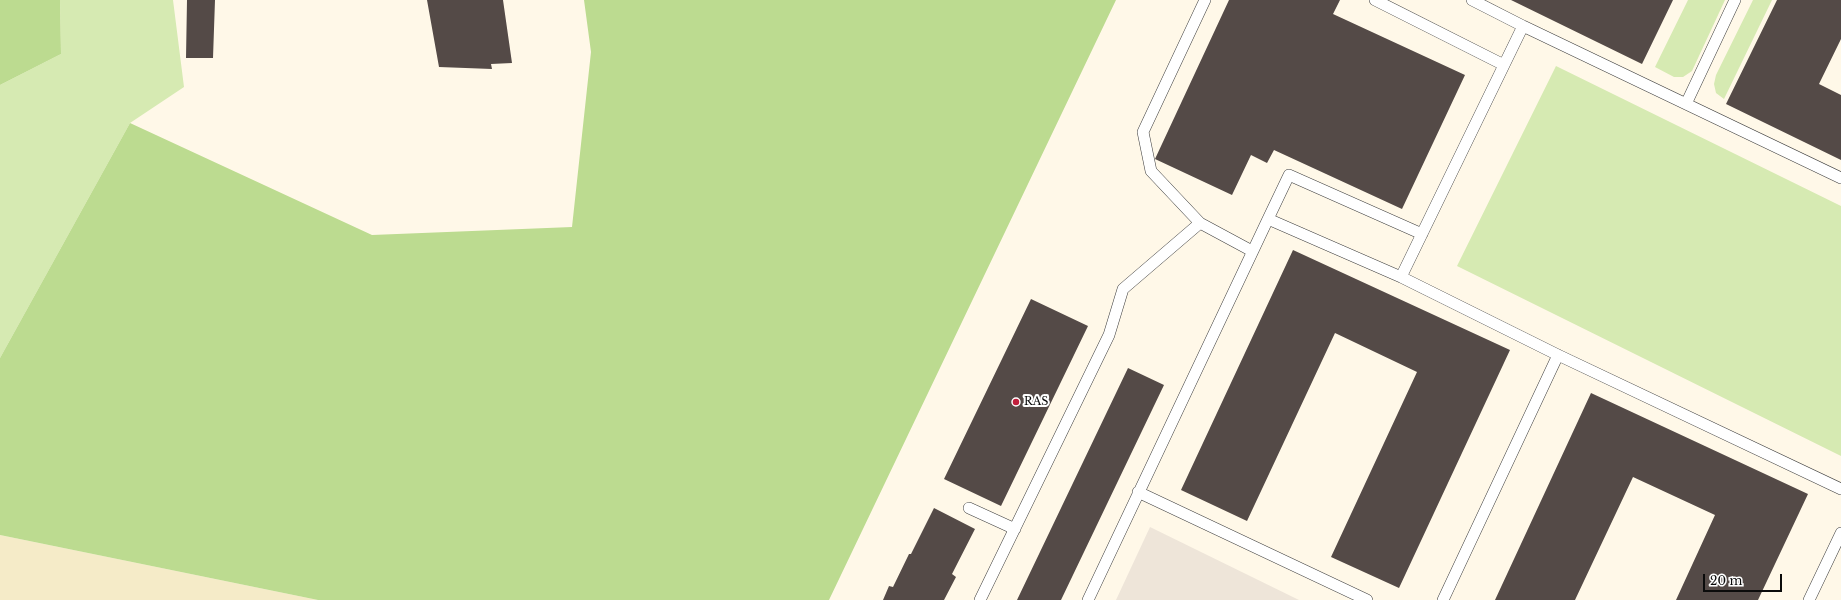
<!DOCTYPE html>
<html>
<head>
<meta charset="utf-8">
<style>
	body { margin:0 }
	#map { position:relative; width:1841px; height:600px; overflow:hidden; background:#fff8e8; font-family:"Libre Baskerville",serif }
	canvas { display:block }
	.scale { position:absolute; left:1703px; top:574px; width:79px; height:18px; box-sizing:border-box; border:2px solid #0b0b0b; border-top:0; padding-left:5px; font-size:12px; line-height:14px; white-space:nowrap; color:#0b0b0b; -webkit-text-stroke:3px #fff; paint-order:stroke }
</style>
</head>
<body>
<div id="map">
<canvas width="1841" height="600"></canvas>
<div class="scale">20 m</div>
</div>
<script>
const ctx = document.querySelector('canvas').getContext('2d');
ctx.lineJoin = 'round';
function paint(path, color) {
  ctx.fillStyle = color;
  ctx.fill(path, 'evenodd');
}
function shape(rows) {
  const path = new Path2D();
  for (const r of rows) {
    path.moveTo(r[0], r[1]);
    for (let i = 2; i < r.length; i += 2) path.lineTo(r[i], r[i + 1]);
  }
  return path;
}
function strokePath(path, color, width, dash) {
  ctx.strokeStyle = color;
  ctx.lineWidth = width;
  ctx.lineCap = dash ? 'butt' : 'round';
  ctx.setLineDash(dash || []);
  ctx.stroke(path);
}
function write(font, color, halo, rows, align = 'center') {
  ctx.font = font + ' "Libre Baskerville",serif';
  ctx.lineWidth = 4;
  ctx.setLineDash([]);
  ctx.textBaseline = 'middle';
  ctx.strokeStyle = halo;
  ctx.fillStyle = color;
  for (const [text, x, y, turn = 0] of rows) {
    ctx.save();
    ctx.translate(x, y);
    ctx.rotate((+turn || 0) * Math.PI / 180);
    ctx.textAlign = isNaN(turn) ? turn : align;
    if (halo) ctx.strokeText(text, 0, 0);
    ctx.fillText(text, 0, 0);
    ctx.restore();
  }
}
paint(shape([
	[0,535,318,600,0,600]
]), '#f5ebc8');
paint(shape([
	[60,0,173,0,184,87,130,123,0,358,0,85,61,54],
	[1688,0,1725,0,1692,71,1683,77,1674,77,1655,67],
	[1753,0,1772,0,1724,99,1716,93,1714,84,1716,75],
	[1556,66,1841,206,1841,456,1457,266]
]), '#d6eab2');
paint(shape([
	[0,0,60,0,61,54,0,85],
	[584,0,1116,0,829,600,318,600,0,535,0,358,130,123,372,235,572,227,591,52]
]), '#bcdb90');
paint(shape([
	[1150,527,1299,600,1116,600]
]), '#eee5d9');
paint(shape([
	[187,0,215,0,213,58,186,58],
	[427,0,503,0,512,63,491,64,492,69,439,67],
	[1229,0,1340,0,1333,14,1465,75,1402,209,1274,150,1267,163,1251,155,1232,195,1155,159],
	[1511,0,1673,0,1642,64],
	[1777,0,1841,0,1841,39,1819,84,1841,95,1841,160,1726,104],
	[1293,250,1510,350,1399,588,1331,557,1417,372,1335,333,1247,521,1181,490],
	[1031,299,1088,326,1001,506,944,479],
	[1128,368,1164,385,1061,600,1017,600],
	[1591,393,1808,494,1758,600,1676,600,1715,515,1633,477,1575,600,1495,600],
	[934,508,975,529,952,574,956,577,944,600,883,600,889,586,893,587,909,554,911,554]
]), '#544a47');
const lane = shape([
	[1205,0,1143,132,1151,171,1200,223,1252,251],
	[1375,0,1504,65],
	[1472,0,1523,26,1841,178],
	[1686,104,1735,0],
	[1422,234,1289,175,1268,219,1401,277,1558,355,1841,489],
	[1401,277,1523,26],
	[1138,492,1367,600],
	[969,508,1015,529],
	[980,600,1109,335,1123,289,1200,223],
	[1088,600,1268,219],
	[1443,600,1558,355],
	[1809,600,1841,533]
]);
strokePath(lane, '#3e3e3e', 12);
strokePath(lane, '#fff', 11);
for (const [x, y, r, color] of [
	[1016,402,4,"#bf1f3c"]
]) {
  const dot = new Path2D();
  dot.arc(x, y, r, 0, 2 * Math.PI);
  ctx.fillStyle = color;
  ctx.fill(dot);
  strokePath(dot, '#fff', 1.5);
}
write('11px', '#0b0b0b', '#fff', [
	["RAS",1024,402]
], 'left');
</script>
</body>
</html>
